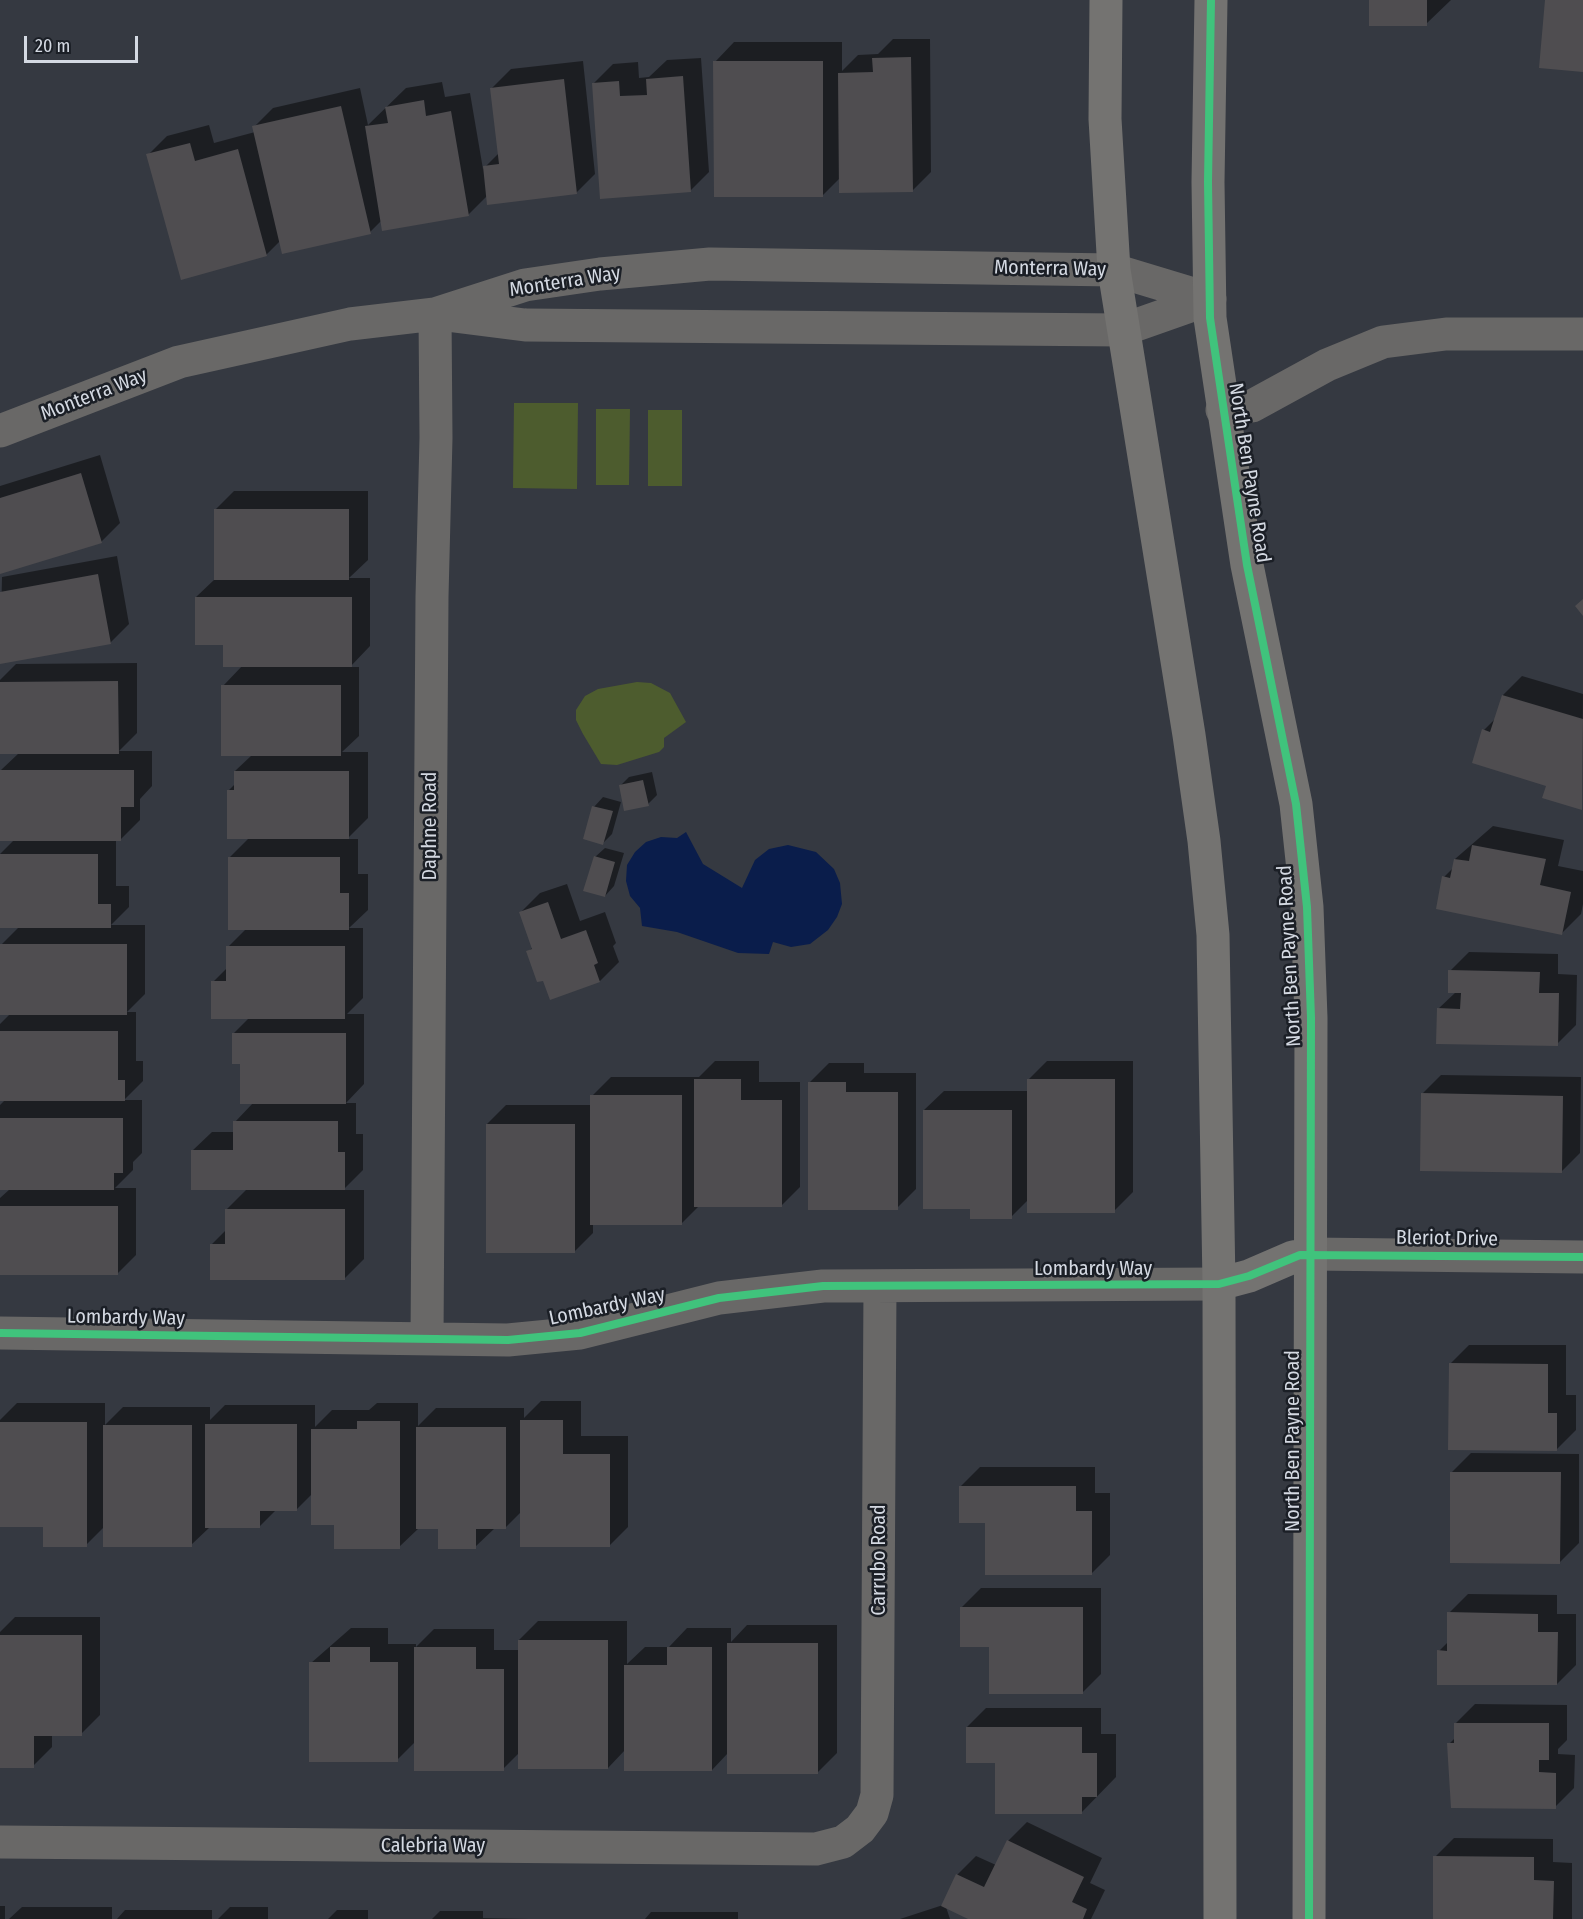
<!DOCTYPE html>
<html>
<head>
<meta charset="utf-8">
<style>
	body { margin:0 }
	#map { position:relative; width:1583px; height:1919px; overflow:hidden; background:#353941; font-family:"Fira Sans Condensed",sans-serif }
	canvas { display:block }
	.scale { position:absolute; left:24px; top:36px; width:114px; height:27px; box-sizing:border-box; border:3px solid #d4d9e2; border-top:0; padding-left:8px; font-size:18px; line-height:21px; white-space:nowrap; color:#d4d9e2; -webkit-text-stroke:4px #1b1f26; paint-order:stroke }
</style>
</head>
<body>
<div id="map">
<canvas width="1583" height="1919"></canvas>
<div class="scale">20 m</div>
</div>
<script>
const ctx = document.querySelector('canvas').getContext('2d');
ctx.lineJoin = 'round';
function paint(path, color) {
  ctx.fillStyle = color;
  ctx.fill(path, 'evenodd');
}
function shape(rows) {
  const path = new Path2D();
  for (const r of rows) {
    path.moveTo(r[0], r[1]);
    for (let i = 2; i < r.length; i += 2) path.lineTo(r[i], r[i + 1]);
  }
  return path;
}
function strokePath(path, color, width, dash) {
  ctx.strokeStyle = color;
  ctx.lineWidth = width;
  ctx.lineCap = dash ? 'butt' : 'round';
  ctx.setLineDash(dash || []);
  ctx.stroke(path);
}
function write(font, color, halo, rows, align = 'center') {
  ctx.font = font + ' "Fira Sans Condensed",sans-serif';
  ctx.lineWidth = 5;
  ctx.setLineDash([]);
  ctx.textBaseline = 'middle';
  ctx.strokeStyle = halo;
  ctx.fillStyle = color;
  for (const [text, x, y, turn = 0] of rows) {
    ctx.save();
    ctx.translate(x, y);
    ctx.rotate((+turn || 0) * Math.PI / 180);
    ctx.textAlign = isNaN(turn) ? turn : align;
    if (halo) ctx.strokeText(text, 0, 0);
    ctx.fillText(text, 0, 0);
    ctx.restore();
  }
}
paint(shape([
	[514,403,578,403,577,489,513,488],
	[596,409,630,409,629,485,596,485],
	[648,410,682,410,682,486,648,486],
	[637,682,651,683,670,693,686,722,664,738,664,747,659,752,617,765,601,764,583,734,576,720,576,710,585,696,598,689]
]), '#4d5c2e');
paint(shape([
	[686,832,703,864,742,888,755,860,769,849,788,845,816,852,834,869,840,883,842,904,837,917,828,930,810,944,791,947,773,942,769,954,738,953,677,932,642,926,640,908,630,896,626,881,627,865,635,852,646,842,661,837,677,838]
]), '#0a1d4b');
paint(shape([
	[1370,0,1451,0,1426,24],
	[893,39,930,39,931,172,912,191,840,178,823,195,715,62,734,42,842,42,842,71,858,55,878,54],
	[701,58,709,172,690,191,594,83,613,64,638,62,639,78,649,77,667,60],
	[583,61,595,174,576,193,488,195,468,215,382,220,370,232,280,241,266,255,148,155,167,136,209,125,214,143,255,132,254,127,273,108,360,88,368,125,406,88,442,82,445,97,470,93,483,169,499,153,492,88,511,69],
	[100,455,120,523,101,542,0,573,0,486],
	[234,491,368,491,368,560,349,578,370,578,370,646,350,667,359,667,359,736,342,752,368,752,368,818,347,839,358,839,358,874,368,874,368,910,349,928,363,928,363,998,347,1014,364,1014,364,1084,346,1103,356,1103,356,1134,363,1134,363,1170,343,1190,364,1190,364,1259,345,1278,212,1244,227,1229,227,1209,247,1189,192,1151,212,1132,235,1132,235,1122,253,1103,234,1033,250,1017,213,982,228,967,228,947,246,929,229,858,250,837,229,790,235,784,235,771,252,755,223,686,243,665,225,643,196,597,215,579,215,510],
	[117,556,129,624,110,643,0,663,2,577],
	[137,663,137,733,119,751,152,751,152,786,140,799,140,820,121,839,116,839,116,886,129,886,129,907,111,925,145,925,145,994,127,1012,136,1012,136,1061,143,1061,143,1081,124,1100,142,1100,142,1153,133,1162,133,1170,115,1188,136,1188,136,1255,117,1274,0,1274,0,1198,10,1189,0,1189,0,1105,5,1100,0,1100,0,1024,11,1013,2,944,20,926,0,926,0,854,15,839,1,770,19,753,0,753,0,680,16,664],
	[1522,676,1583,694,1582,808,1548,785,1484,730,1496,718,1503,695],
	[652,772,657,795,648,804,620,786,629,777],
	[603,797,621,802,612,834,603,843,594,807],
	[1493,826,1564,840,1558,866,1583,871,1583,904,1581,914,1562,933,1444,877,1454,867,1455,859],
	[605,848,624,853,614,886,605,896,595,857],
	[567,884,580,921,605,912,616,943,613,946,619,962,600,981,551,998,544,979,528,952,533,947,521,912,540,893],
	[1469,952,1558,954,1558,974,1577,975,1576,1025,1557,1044,1438,1009,1456,992,1450,971],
	[715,1061,759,1061,759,1082,800,1082,800,1187,781,1206,699,1206,681,1224,593,1224,593,1233,574,1252,487,1124,506,1105,592,1105,592,1096,611,1077,699,1077],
	[1047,1061,1133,1061,1133,1192,1114,1211,1028,1200,1011,1217,971,1208,924,1110,944,1091,1028,1091,1028,1080],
	[829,1063,864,1063,864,1073,916,1073,916,1189,897,1208,810,1082],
	[1441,1075,1581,1077,1580,1153,1561,1172,1422,1094],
	[1469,1345,1566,1345,1566,1395,1576,1395,1576,1430,1557,1449,1450,1364],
	[541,1401,581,1401,581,1436,628,1436,628,1527,609,1546,522,1511,505,1528,495,1528,475,1547,440,1528,419,1528,399,1547,313,1493,296,1510,276,1510,259,1527,210,1527,191,1545,104,1527,86,1545,44,1526,0,1526,0,1420,17,1403,105,1403,105,1425,123,1407,210,1407,210,1420,225,1405,315,1405,315,1427,332,1410,369,1410,377,1403,418,1403,418,1426,436,1408,524,1408,524,1418],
	[1471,1453,1579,1454,1579,1543,1560,1562,1452,1472],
	[980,1467,1095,1467,1095,1493,1110,1493,1110,1555,1091,1574,961,1486],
	[981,1588,1101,1588,1101,1674,1082,1693,991,1646,962,1607],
	[1468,1594,1557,1595,1557,1614,1576,1614,1576,1665,1557,1684,1439,1651,1448,1642,1449,1613],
	[15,1617,100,1617,100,1715,81,1734,52,1734,52,1747,33,1766,0,1766,0,1632],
	[538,1621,627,1621,627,1664,645,1647,669,1647,687,1628,731,1628,731,1642,747,1625,837,1625,837,1753,818,1772,728,1753,712,1770,625,1750,608,1768,519,1753,503,1769,415,1742,397,1760,311,1663,351,1628,388,1628,388,1644,416,1644,416,1647,434,1629,494,1629,494,1650,519,1650,519,1640],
	[1475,1704,1567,1705,1567,1740,1558,1749,1558,1754,1575,1755,1574,1788,1555,1807,1449,1776,1449,1744,1456,1737,1456,1723],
	[986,1708,1101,1708,1101,1734,1116,1734,1116,1777,1082,1812,996,1761,967,1727],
	[1027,1822,1102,1858,1090,1883,1105,1890,1091,1919,972,1919,946,1907,950,1919,900,1919,943,1905,957,1875,976,1856,996,1865,1008,1841],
	[1454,1838,1553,1839,1553,1862,1572,1863,1572,1919,1434,1919,1435,1857],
	[0,1906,5,1906,5,1919,0,1919],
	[22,1907,112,1907,112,1919,9,1919],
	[230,1907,268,1907,268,1919,218,1919],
	[125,1910,212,1910,212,1919,117,1919],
	[337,1910,368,1910,368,1919,328,1919],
	[440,1911,483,1911,483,1918,529,1919,432,1919],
	[651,1912,738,1912,738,1919,645,1919]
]), '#0007');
paint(shape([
	[1369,0,1427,0,1427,26,1369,26],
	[1545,0,1583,0,1583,72,1539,68],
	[911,57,913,192,839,193,838,73,873,72,872,58],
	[713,61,823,61,823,197,714,197],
	[683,76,691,192,600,199,592,83,619,81,620,96,647,95,646,79],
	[564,79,577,194,487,205,483,166,499,164,490,88],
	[424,100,426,116,451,111,469,216,382,231,365,126,388,123,385,107],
	[341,106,371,234,282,254,252,126],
	[190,143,195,161,238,149,267,256,181,280,146,154],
	[81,473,102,543,0,574,0,498],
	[214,509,349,509,349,580,214,580],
	[98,574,111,644,0,664,0,592],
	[195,597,352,597,352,667,223,667,223,645,195,645],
	[1583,599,1583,616,1575,606],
	[118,681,119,754,0,754,0,682],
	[221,685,341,685,341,756,221,756],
	[1502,695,1583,719,1582,810,1542,798,1546,786,1472,763,1482,729,1490,732],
	[0,770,134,770,134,807,121,807,121,841,0,841],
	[234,771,349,771,349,839,227,839,227,790,234,790],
	[643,780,649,806,624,811,619,785],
	[592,806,613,811,603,845,583,839],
	[1472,845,1546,859,1540,885,1571,892,1562,935,1436,909,1442,876,1450,878,1454,859,1469,861],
	[0,854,98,854,98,904,111,904,111,928,0,928],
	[594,856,615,862,605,897,583,891],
	[228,857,340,857,340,893,349,893,349,930,228,930],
	[548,902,561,939,586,930,598,963,594,965,600,982,550,1000,543,981,537,982,526,951,532,949,519,912],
	[0,944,127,944,127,1015,0,1015],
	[226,946,345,946,345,1019,211,1019,211,981,226,981],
	[1448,970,1540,972,1539,993,1559,993,1558,1046,1436,1044,1437,1008,1460,1009,1461,993,1448,993],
	[0,1031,118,1031,118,1080,125,1080,125,1101,0,1101],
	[232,1033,346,1033,346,1104,240,1104,240,1064,232,1064],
	[694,1079,741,1079,741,1100,782,1100,782,1207,694,1207],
	[1027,1079,1115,1079,1115,1213,1027,1213],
	[808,1082,846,1082,846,1092,898,1092,898,1210,808,1210],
	[1421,1093,1563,1096,1562,1173,1420,1171],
	[590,1095,682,1095,682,1225,590,1225],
	[923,1110,1012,1110,1012,1219,970,1219,970,1209,923,1209],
	[0,1118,123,1118,123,1173,114,1173,114,1190,0,1190],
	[233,1121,338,1121,338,1152,345,1152,345,1190,191,1190,191,1150,233,1150],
	[486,1124,575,1124,575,1253,486,1253],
	[0,1206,118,1206,118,1275,0,1275],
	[225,1209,345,1209,345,1280,210,1280,210,1244,225,1244],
	[1449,1363,1548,1364,1548,1413,1557,1413,1557,1451,1448,1450],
	[520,1420,563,1420,563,1454,610,1454,610,1547,520,1547],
	[357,1421,400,1421,400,1549,334,1549,334,1525,311,1525,311,1429,357,1429],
	[0,1422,87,1422,87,1547,43,1547,43,1527,0,1527],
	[205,1424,297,1424,297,1511,260,1511,260,1528,205,1528],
	[103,1425,192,1425,192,1547,103,1547],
	[416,1427,506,1427,506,1529,476,1529,476,1549,438,1549,438,1529,416,1529],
	[1450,1472,1561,1472,1560,1564,1450,1563],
	[959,1486,1076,1486,1076,1511,1092,1511,1092,1575,985,1575,985,1523,959,1523],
	[960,1607,1083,1607,1083,1694,989,1694,989,1647,960,1647],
	[1447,1612,1538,1614,1538,1632,1558,1632,1557,1685,1437,1685,1437,1650,1447,1651],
	[0,1635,82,1635,82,1736,34,1736,34,1768,0,1768],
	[518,1640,608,1640,608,1769,518,1769],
	[727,1643,818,1643,818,1774,727,1774],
	[330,1647,370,1647,370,1662,398,1662,398,1762,309,1762,309,1662,330,1662],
	[414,1647,476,1647,476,1669,504,1669,504,1771,414,1771],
	[667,1647,712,1647,712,1771,624,1771,624,1665,667,1665],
	[1454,1723,1549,1723,1549,1760,1539,1760,1539,1772,1556,1773,1556,1809,1451,1808,1447,1743,1454,1743],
	[966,1727,1082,1727,1082,1753,1097,1753,1097,1797,1082,1797,1082,1814,995,1814,995,1763,966,1763],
	[1007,1840,1084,1877,1072,1902,1087,1909,1083,1919,968,1919,941,1906,956,1874,984,1887],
	[1433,1856,1534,1857,1534,1880,1554,1881,1553,1919,1433,1919]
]), '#4f4d50');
strokePath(shape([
	[446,315,525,325,1122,330,1210,299],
	[1222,410,1252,406,1327,365,1383,342,1446,334,1583,334],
	[0,431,179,362,350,324,435,314,525,285,600,274,710,264,1114,270,1210,299],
	[1310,1254,1583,1257],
	[0,1333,508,1340,580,1333,719,1298,823,1286,1219,1284],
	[427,1338,432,597,436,438,435,314],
	[0,1842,816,1849,843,1842,860,1829,872,1813,877,1795,880,1286]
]), '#696867', 33);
strokePath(shape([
	[1106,0,1105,119,1114,270,1189,735,1204,841,1213,935,1219,1284,1220,1919],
	[1211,0,1208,182,1210,318,1247,565,1296,804,1307,907,1311,1018,1309,1919],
	[1219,1284,1249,1276,1293,1257,1310,1254]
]), '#747371', 33);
strokePath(shape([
	[1211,0,1208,182,1210,318,1247,565,1296,804,1307,907,1311,1018,1309,1919],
	[0,1333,508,1340,580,1333,719,1298,823,1286,1219,1284,1249,1276,1300,1255,1583,1257]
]), '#40c37c', 8);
write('20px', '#d4d9e2', '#1b1f26', [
	["Monterra Way",1050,269,1],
	["Monterra Way",565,282,-9],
	["Monterra Way",94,395,-21],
	["North Ben Payne Road",1249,473,81],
	["Daphne Road",430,826,-90],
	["North Ben Payne Road",1290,956,-93],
	["Bleriot Drive",1447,1239,1],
	["Lombardy Way",1093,1269],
	["Lombardy Way",607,1307,-12],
	["Lombardy Way",126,1318,1],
	["North Ben Payne Road",1293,1441,-90],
	["Carrubo Road",879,1560,-90],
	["Calebria Way",433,1846]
]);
</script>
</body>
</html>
